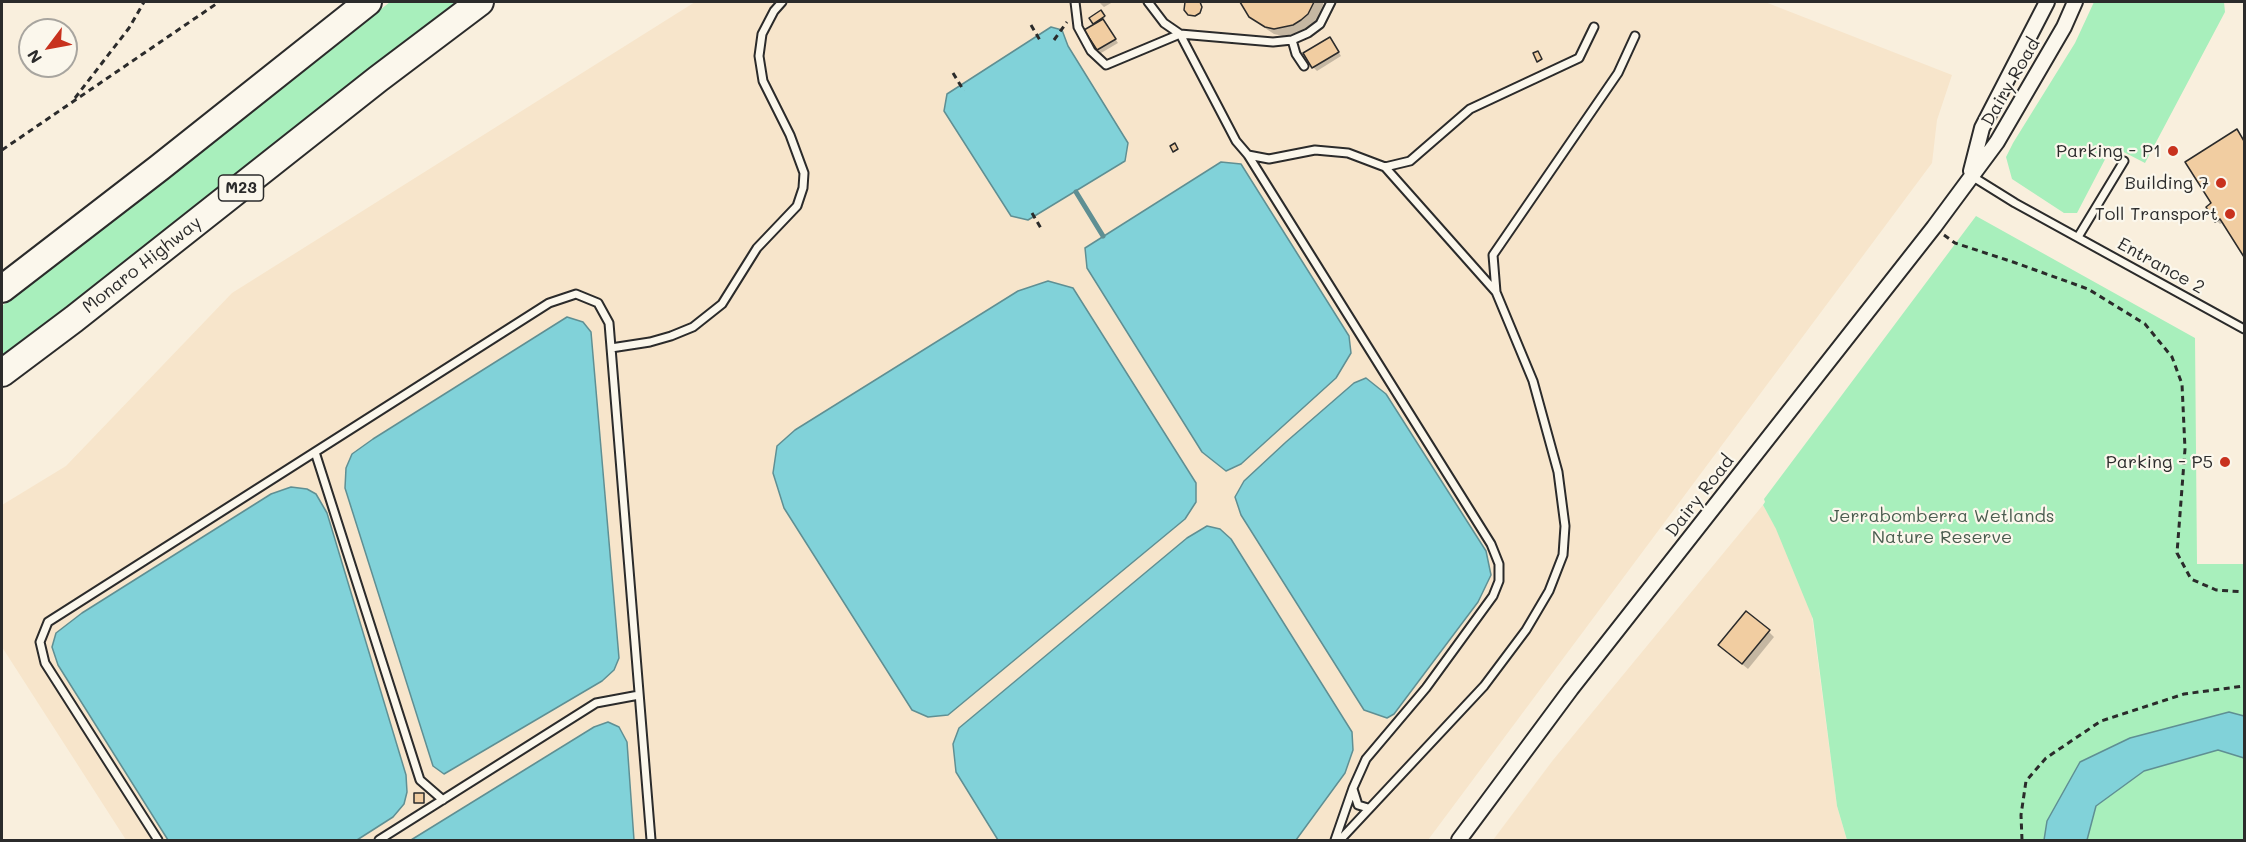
<!DOCTYPE html>
<html>
<head>
<meta charset="utf-8">
<style>
	body { margin:0 }
	#map { position:relative; width:2246px; height:842px; overflow:hidden; background:#f9efdd; font-family:Mali,sans-serif }
	canvas { display:block }
	.frame { position:absolute; inset:0; border:3px solid #2b2b2b; pointer-events:none }
	.north { position:absolute; left:18px; top:18px; width:60px; height:60px; box-sizing:border-box; background:#fbf7ec; border:2px solid #a8a59f; border-radius:50%; rotate:238deg; font-size:16px; font-weight:700; line-height:24px; text-align:center; color:#2b2b2b }
	.north::after { content:''; display:block; margin:auto; width:21px; height:27px; background:#c8321e; clip-path:polygon(50% 0,100% 100%,50% 72%,0 100%) }
</style>
</head>
<body>
<div id="map">
<canvas width="2246" height="842"></canvas>
<div class="frame"></div>
<div class="north">N</div>
</div>
<script>
const ctx = document.querySelector('canvas').getContext('2d');
ctx.lineJoin = 'round';
function paint(path, color) {
  ctx.fillStyle = color;
  ctx.fill(path, 'evenodd');
}
function shape(rows) {
  const path = new Path2D();
  for (const r of rows) {
    if (r.length === 3) {
      path.moveTo(r[0] + r[2], r[1]);
      path.arc(r[0], r[1], r[2], 0, 2 * Math.PI);
      continue;
    }
    path.moveTo(r[0], r[1]);
    for (let i = 2; i < r.length; i += 2) path.lineTo(r[i], r[i + 1]);
  }
  return path;
}
function strokePath(path, color, width, dash) {
  ctx.strokeStyle = color;
  ctx.lineWidth = width;
  ctx.lineCap = dash ? 'butt' : 'round';
  ctx.setLineDash(dash || []);
  ctx.stroke(path);
}
function write(font, color, halo, rows, align = 'center') {
  ctx.font = font + ' Mali,sans-serif';
  ctx.lineWidth = 4.5;
  ctx.setLineDash([]);
  ctx.textBaseline = 'middle';
  ctx.strokeStyle = halo;
  ctx.fillStyle = color;
  for (const [text, x, y, turn = 0] of rows) {
    ctx.save();
    ctx.translate(x, y);
    ctx.rotate((+turn || 0) * Math.PI / 180);
    ctx.textAlign = isNaN(turn) ? turn : align;
    if (halo) ctx.strokeText(text, 0, 0);
    ctx.fillText(text, 0, 0);
    ctx.restore();
  }
}
paint(shape([
	[695,2,1765,2,1952,75,1937,120,1932,163,1428,840,126,840,2,647,2,505,66,466,232,293],
	[1763,505,1808,586,1837,806,1847,840,1493,840,1553,760]
]), '#f7e5cb');
paint(shape([
	[390,2,464,2,2,361,2,306,103,229],
	[2094,2,2224,2,2225,12,2145,163,2112,146,2077,213,2064,213,2012,179,2006,157,2013,143,2075,43],
	[1976,216,2195,338,2197,564,2244,564,2244,840,1847,840,1837,806,1813,619,1776,529,1763,505,1765,502,1764,499]
]), '#a8efbc');
const water = shape([
	[1051,27,1062,30,1068,46,1128,143,1125,161,1028,220,1011,216,944,111,947,94,1051,27],
	[1221,162,1241,164,1349,336,1351,353,1336,378,1241,464,1226,471,1202,452,1087,268,1085,248,1221,162],
	[1048,281,1073,288,1196,483,1196,502,1185,519,948,715,928,717,912,710,784,508,773,473,777,446,795,430,1018,291,1048,281],
	[567,317,583,322,591,332,619,658,614,670,602,681,444,774,433,766,345,488,346,468,352,454,373,439,567,317],
	[1366,378,1386,394,1486,551,1491,575,1478,602,1394,714,1387,718,1364,710,1241,515,1235,497,1244,481,1286,442,1354,383,1366,378],
	[291,487,307,489,316,494,327,513,406,775,407,792,404,804,393,817,357,840,168,840,58,665,52,647,56,633,82,613,271,494,291,487],
	[1207,526,1220,529,1231,539,1352,732,1353,750,1345,773,1296,840,998,840,956,772,953,744,959,728,1187,538,1207,526],
	[2229,712,2244,716,2244,758,2218,750,2144,771,2096,806,2087,840,2044,840,2047,821,2080,762,2130,738,2229,712],
	[608,722,619,727,627,742,634,840,411,840,594,727,608,722]
]);
paint(water, '#81d2d9');
strokePath(water, '#5f8f93', 1.5);
paint(shape([
	[1194,8,8],
	[1099,2,1113,2,1104,7],
	[1243,2,1323,2,1323,5,1316,21,1309,28,1301,33,1283,36,1274,34,1259,24,1245,8],
	[1103,13,1105,18,1102,20,1118,43,1101,53,1098,49,1096,25,1094,23],
	[1333,43,1341,56,1317,71,1313,67],
	[2237,131,2244,141,2244,254,2224,222,2220,224,2217,221,2213,204],
	[1768,631,1774,637,1748,669,1726,651]
]), '#0003');
strokePath(shape([
	[1076,192,1103,236]
]), '#5f8f93', 5);
const building = shape([
	[1185,2,1200,2,1202,7,1200,13,1195,16,1188,15,1184,10,1185,2],
	[1240,2,1314,2,1308,14,1301,20,1293,25,1274,29,1265,27,1249,17,1240,2],
	[1101,10,1105,16,1093,24,1089,18,1101,10],
	[1103,19,1116,39,1097,50,1084,30,1103,19],
	[1330,37,1339,52,1312,68,1303,53,1330,37],
	[1538,51,1542,59,1537,62,1533,53,1538,51],
	[2237,129,2244,141,2244,257,2220,219,2215,222,2206,207,2211,203,2185,162,2237,129],
	[1175,143,1178,149,1173,152,1170,146,1175,143],
	[1746,611,1770,630,1742,664,1718,645,1746,611],
	[414,793,424,793,424,803,414,803,414,793]
]);
paint(building, '#f1cda1');
strokePath(building, '#2b2b2b', 1.5);
const lane = shape([
	[1075,2,1078,27,1091,51,1106,65,1180,34],
	[1148,2,1164,23,1180,34,1273,42,1292,40,1308,33,1320,24,1331,2],
	[1180,34,1236,141,1248,155,1491,544,1499,564,1499,581,1493,596,1426,688,1366,759,1353,788,1335,840],
	[1292,40,1296,54,1304,66],
	[1248,155,1269,159,1315,150,1348,153,1385,167,1410,161,1470,109,1579,58,1594,27],
	[1385,167,1496,292],
	[1970,175,2015,203,2244,329],
	[2078,237,2124,161],
	[611,348,650,342,671,336,693,327,722,304,757,248,797,206,803,188,804,173,790,135,763,81,759,56,762,34,774,11,782,2],
	[315,452,420,780,443,800],
	[1353,789,1358,805,1368,808],
	[158,840,45,663,40,642,48,622,549,303,576,294,598,303,609,323,651,840],
	[379,840,596,703,639,695],
	[1340,840,1484,686,1526,630,1549,591,1563,555,1565,526,1558,472,1533,381,1496,292,1493,255,1618,73,1635,36]
]);
const street = shape([
	[1971,171,1982,128,2047,2],
	[1459,840,1571,689,1934,227,1997,142,2064,27,2075,2]
]);
const highway = shape([
	[2,289,159,168,368,2],
	[2,373,74,319,378,79,480,2]
]);
strokePath(lane, '#2b2b2b', 11);
strokePath(street, '#2b2b2b', 18);
strokePath(highway, '#2b2b2b', 30);
strokePath(shape([
	[1031,25,1041,42],
	[1054,40,1067,22],
	[953,73,964,91],
	[75,98,129,28,144,2],
	[2,150,219,2],
	[1032,213,1042,230],
	[1944,235,1955,243,2013,262,2088,289,2145,324,2172,357,2182,384,2185,449,2177,553,2191,579,2216,590,2244,592],
	[2022,840,2021,815,2026,781,2046,758,2101,721,2184,694,2244,686]
]), '#2b2b2b', 3, [6, 4.5]);
strokePath(lane, '#fbf7ec', 7);
strokePath(street, '#fbf7ec', 14);
strokePath(highway, '#fbf7ec', 26);
for (const [x, y, r, color] of [
	[2173,151,6,"#c8321e"],
	[2221,183,6,"#c8321e"],
	[2230,214,6,"#c8321e"],
	[2225,462,6,"#c8321e"]
]) {
  const dot = new Path2D();
  dot.arc(x, y, r, 0, 2 * Math.PI);
  ctx.fillStyle = color;
  ctx.fill(dot);
  strokePath(dot, '#fbf7ec', 2);
}
for (const [x, y, w] of [
	[241,188,45]
]) {
  const box = new Path2D();
  box.roundRect(x - w / 2, y - 13, w, 26, 4.5);
  ctx.fillStyle = '#fbf7ec';
  ctx.fill(box);
  strokePath(box, '#2b2b2b', 1.5);
}
write('bold 16px', '#2b2b2b', null, [
	["M23",241,188]
]);
write('18px', '#2b2b2b', '#fbf7ec', [
	["Dairy Road",2011,82,-60],
	["Monaro Highway",142,265,-38],
	["Entrance 2",2161,266,29],
	["Dairy Road",1700,496,-52]
]);
write('18px', '#2b2b2b', '#fbf7ec', [
	["Parking - P1",2161,151],
	["Building 7",2209,183],
	["Toll Transport",2218,214],
	["Parking - P5",2213,462]
], 'right');
write('18px', '#4a5c4f', '#fbf7ec', [
	["Jerrabomberra Wetlands",1942,516],
	["Nature Reserve",1942,537]
]);
</script>
</body>
</html>
